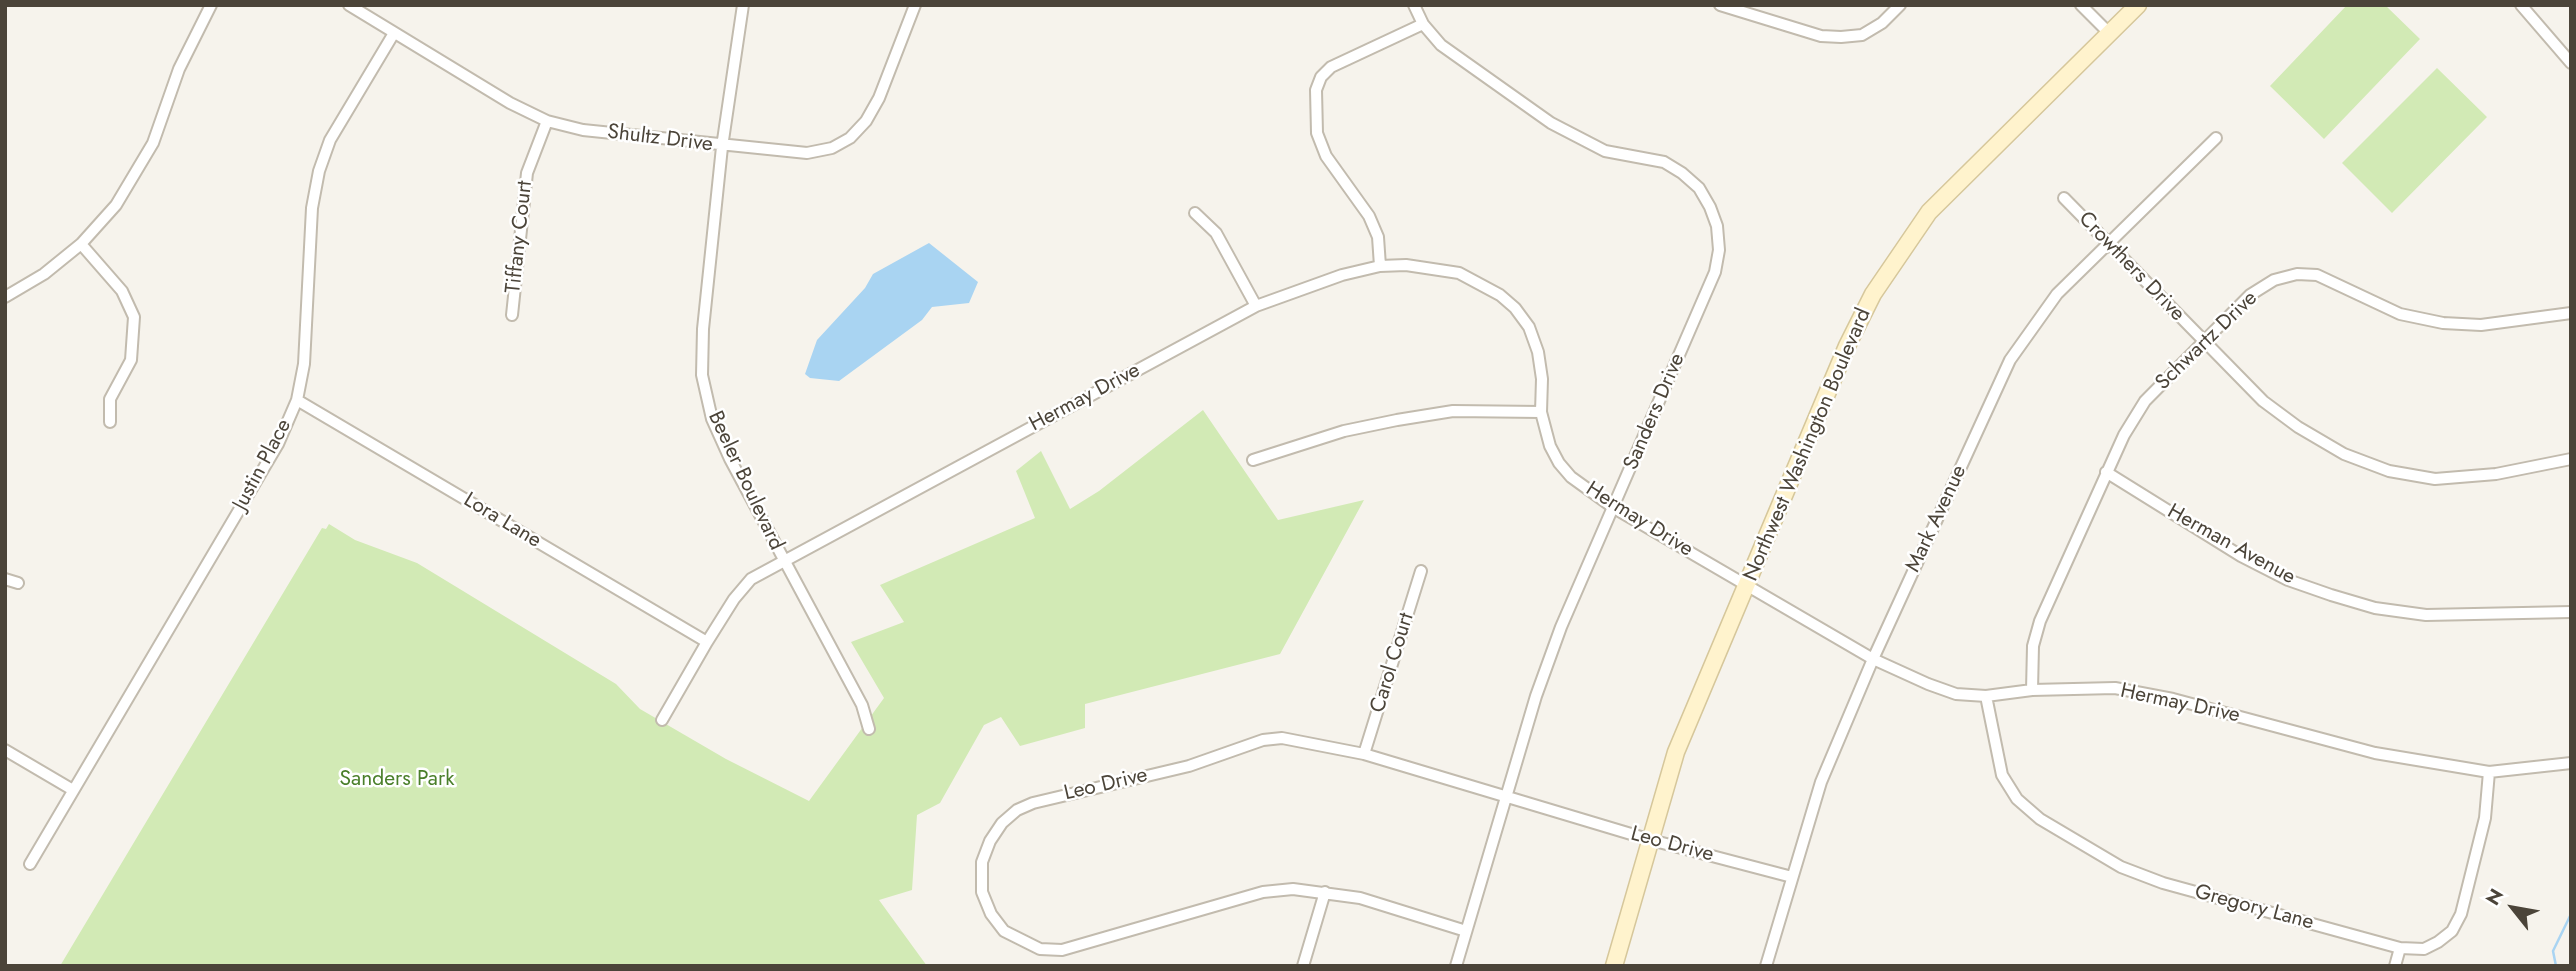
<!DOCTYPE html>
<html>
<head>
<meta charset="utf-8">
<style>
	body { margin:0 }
	#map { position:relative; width:2576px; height:971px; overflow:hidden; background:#f6f3ec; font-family:Jost,sans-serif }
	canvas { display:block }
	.frame { position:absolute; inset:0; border:7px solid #4b4439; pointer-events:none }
	.north { position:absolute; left:2478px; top:873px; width:70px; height:70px; -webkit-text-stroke:5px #fff; paint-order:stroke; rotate:301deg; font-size:19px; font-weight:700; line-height:28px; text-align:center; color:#4b4439 }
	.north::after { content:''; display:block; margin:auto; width:24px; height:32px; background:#4b4439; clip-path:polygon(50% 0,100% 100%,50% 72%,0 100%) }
</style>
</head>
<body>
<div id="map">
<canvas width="2576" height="971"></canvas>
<div class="frame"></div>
<div class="north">N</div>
</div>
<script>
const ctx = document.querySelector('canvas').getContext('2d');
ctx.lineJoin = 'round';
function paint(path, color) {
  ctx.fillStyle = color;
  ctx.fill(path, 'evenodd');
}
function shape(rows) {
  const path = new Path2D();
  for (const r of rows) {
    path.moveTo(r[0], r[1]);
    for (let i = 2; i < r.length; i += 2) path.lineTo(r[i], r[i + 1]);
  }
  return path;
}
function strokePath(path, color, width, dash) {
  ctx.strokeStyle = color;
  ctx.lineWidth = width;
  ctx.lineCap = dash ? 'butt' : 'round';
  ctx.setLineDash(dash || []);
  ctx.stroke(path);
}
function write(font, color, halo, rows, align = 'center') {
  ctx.font = font + ' Jost,sans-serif';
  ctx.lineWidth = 5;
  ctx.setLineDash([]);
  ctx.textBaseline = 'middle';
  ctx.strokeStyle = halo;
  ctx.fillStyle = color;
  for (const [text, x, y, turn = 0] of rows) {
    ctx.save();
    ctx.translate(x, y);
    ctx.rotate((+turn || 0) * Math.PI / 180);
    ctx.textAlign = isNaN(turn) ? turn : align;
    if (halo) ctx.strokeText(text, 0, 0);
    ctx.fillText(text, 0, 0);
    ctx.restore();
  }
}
paint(shape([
	[2347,5,2385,5,2420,39,2324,139,2270,86],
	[2437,68,2487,117,2392,213,2342,163],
	[1203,410,1278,520,1364,500,1280,654,1085,704,1085,728,1020,746,1001,717,984,725,940,803,917,815,912,890,879,900,927,966,60,966,322,528,326,529,329,524,355,540,417,563,616,684,640,709,726,759,809,801,884,698,851,642,904,622,880,585,1035,518,1016,471,1041,451,1070,509,1099,491]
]), '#d2eab5');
paint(shape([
	[929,243,978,282,969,303,932,307,922,320,839,381,810,378,805,374,817,340,865,288,873,274]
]), '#a9d4f2');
strokePath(shape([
	[2556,966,2553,951,2571,914]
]), '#a9d4f2', 2.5);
const street = shape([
	[349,5,510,103,547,121,583,130,807,153,832,148,850,138,866,121,879,98,915,5],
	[743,5,722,147,703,329,702,375,712,419,730,459,862,705,869,729],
	[1414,5,1423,24,1441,45,1551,123,1605,151,1664,162,1682,173,1699,188,1710,207,1717,226,1719,250,1715,272,1561,627,1536,696,1456,966],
	[1720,5,1821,36,1841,37,1862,35,1882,23,1900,5],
	[2081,5,2109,33],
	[2521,5,2571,63],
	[2064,198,2263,401,2298,427,2344,454,2389,471,2435,479,2496,474,2571,459],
	[1195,213,1216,233,1256,306],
	[81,244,122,291,134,317,131,360,110,399,110,422],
	[1380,266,1378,237,1369,216,1326,156,1317,133,1316,90,1321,77,1331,67,1423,24],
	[5,297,44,274,81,244,116,205,153,143,179,69,211,5],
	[512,315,527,173,547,121],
	[297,400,707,642],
	[1253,460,1344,431,1397,420,1453,411,1541,412],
	[2106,472,2241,556,2288,580,2331,595,2375,608,2426,615,2571,612],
	[5,579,18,583],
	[2032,690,2033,646,2040,621,2124,435,2145,401,2250,295,2274,280,2297,274,2317,275,2400,314,2443,323,2481,325,2571,313],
	[1986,696,2002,775,2017,799,2040,819,2121,867,2163,883,2400,948,2424,949,2438,942,2452,931,2461,914,2485,818,2489,772],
	[662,720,707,642,734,599,751,579,1256,306,1342,275,1380,266,1406,265,1459,273,1500,295,1515,308,1529,327,1538,352,1542,379,1541,412,1550,446,1559,463,1571,477,1614,508,1873,659,1928,684,1956,694,1986,696,2032,690,2115,688,2173,699,2375,753,2489,772,2571,763],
	[5,750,73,790],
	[1364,754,1421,571],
	[30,864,278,444,297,400,304,364,312,208,319,171,330,140,394,33],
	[1466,931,1360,898,1293,889,1263,892,1062,950,1040,949,1004,931,991,914,982,892,982,862,990,841,1002,823,1017,810,1033,803,1189,766,1263,740,1282,738,1364,754,1651,840,1792,877],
	[1303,966,1325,892],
	[1766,966,1821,782,1873,659,2010,360,2057,294,2216,138],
	[2395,966,2400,948]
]);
const secondary = shape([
	[1614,966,1676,752,1847,346,1873,294,1929,212,2138,5]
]);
strokePath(street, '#c2bbae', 14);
strokePath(secondary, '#d6c79b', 19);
strokePath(street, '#fff', 10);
strokePath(secondary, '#fff3cd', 16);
write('21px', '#4b4439', '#fff', [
	["Shultz Drive",660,139,7],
	["Tiffany Court",520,237,-84],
	["Crowthers Drive",2131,267,46],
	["Schwartz Drive",2207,341,-44],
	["Hermay Drive",1085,398,-28],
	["Sanders Drive",1655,412,-67],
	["Northwest Washington Boulevard",1808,445,-67],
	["Justin Place",263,465,-62],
	["Beeler Boulevard",745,481,65],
	["Mark Avenue",1937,519,-65],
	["Hermay Drive",1639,520,32],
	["Lora Lane",502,521,31],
	["Herman Avenue",2231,545,29],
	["Carol Court",1393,663,-73],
	["Hermay Drive",2180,704,12],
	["Leo Drive",1106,785,-13],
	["Leo Drive",1672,845,15],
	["Gregory Lane",2254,908,15]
]);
write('21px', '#4a7f2a', '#fff', [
	["Sanders Park",397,780]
]);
</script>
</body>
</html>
